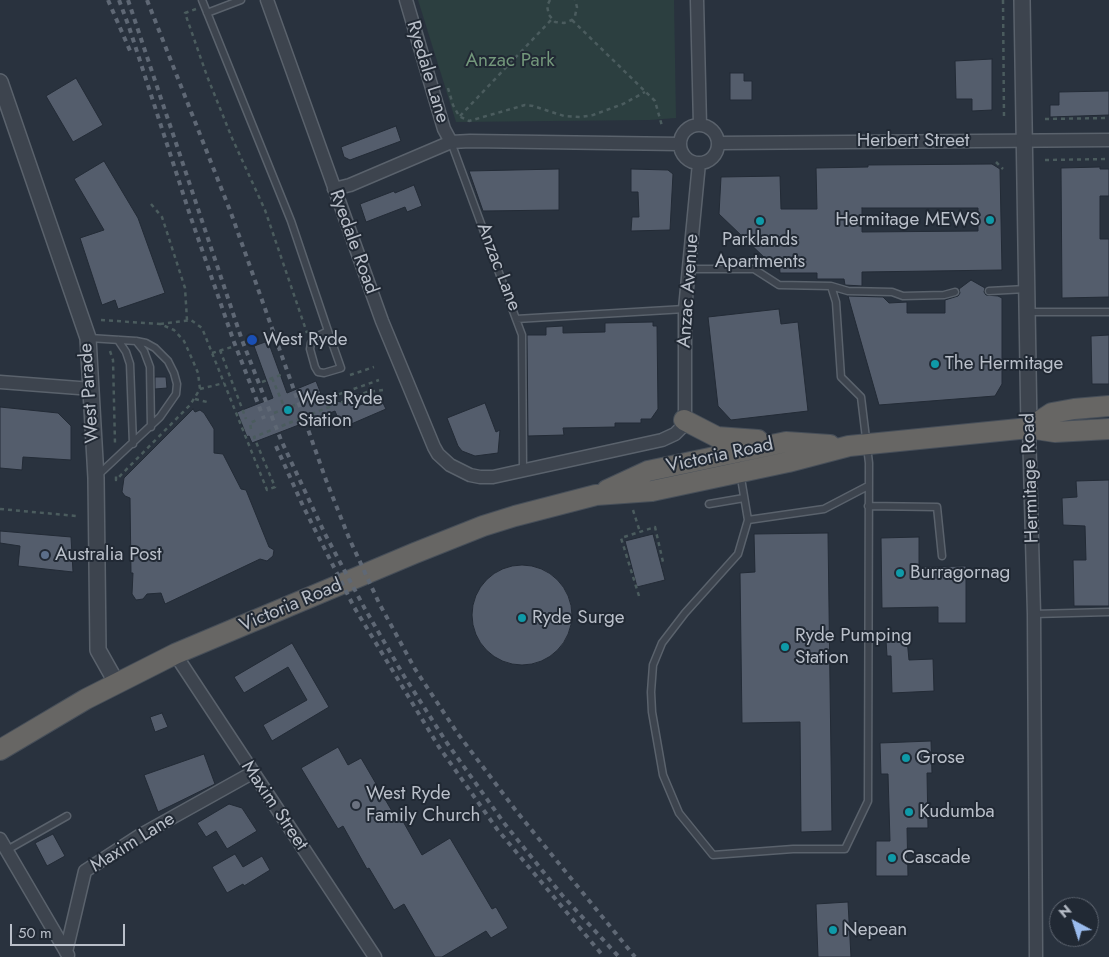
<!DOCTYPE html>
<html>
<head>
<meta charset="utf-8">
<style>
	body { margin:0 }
	#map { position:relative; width:1109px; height:957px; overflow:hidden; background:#29323e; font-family:Jost,sans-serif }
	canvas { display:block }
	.north { position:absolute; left:1049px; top:897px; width:50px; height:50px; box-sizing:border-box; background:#212934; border:1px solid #5e6570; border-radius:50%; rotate:320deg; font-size:14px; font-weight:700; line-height:20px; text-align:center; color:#b9bfc9 }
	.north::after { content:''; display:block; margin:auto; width:18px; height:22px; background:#9abbed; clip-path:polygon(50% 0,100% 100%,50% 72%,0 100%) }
	.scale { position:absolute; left:10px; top:924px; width:115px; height:22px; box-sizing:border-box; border:2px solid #b9bfc9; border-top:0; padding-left:6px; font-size:15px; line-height:18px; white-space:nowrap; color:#b9bfc9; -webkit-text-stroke:4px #212934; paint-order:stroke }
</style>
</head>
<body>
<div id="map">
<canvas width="1109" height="957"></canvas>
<div class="north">N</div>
<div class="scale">50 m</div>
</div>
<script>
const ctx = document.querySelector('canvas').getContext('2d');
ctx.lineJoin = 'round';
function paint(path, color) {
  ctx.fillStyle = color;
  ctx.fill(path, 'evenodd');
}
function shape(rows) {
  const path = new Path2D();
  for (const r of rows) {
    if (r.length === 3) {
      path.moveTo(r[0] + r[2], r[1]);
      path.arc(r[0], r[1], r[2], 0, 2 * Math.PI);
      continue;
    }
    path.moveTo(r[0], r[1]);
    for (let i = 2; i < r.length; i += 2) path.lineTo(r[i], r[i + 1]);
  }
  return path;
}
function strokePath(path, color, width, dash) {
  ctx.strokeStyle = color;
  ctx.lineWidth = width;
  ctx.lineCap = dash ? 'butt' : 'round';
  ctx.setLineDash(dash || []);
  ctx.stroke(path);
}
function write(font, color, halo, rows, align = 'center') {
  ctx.font = font + ' Jost,sans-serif';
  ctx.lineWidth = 4;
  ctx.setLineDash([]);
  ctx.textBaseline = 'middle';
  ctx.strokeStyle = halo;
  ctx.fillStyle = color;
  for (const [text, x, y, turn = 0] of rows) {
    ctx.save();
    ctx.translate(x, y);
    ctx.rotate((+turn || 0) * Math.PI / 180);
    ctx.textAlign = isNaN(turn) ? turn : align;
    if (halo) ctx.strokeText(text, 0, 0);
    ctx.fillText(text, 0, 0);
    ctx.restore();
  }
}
paint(shape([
	[418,0,674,0,676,118,650,120,456,122]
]), '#2c3f40');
const building = shape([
	[992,59,992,110,972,111,972,99,956,99,955,61,992,59],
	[730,73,744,73,744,81,752,81,752,100,730,100,730,73],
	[76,78,103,125,73,142,46,96,76,78],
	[1109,91,1109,115,1050,117,1050,105,1059,105,1059,92,1109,91],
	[396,126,401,141,350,160,344,157,341,147,396,126],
	[104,161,138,218,165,293,118,309,115,300,102,305,80,238,104,230,74,179,104,161],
	[992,164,1000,169,1002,270,862,272,862,286,845,285,844,279,817,279,817,273,780,273,779,260,767,260,719,214,721,177,780,176,781,209,817,209,816,168,868,167,868,165,992,164],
	[862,208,978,208,978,231,862,232,862,208],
	[1100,167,1100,169,1109,169,1109,196,1100,196,1100,239,1109,239,1109,297,1062,298,1061,168,1100,167],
	[559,169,559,210,483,211,469,171,559,169],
	[631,169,668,170,673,174,670,230,631,231,632,217,639,217,638,192,631,192,631,169],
	[414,185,422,206,407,212,405,207,366,222,360,204,394,191,395,193,414,185],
	[971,280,985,288,984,292,986,295,998,296,1002,298,1002,384,995,396,879,405,848,296,883,297,889,303,907,302,907,313,945,313,945,300,958,296,960,293,959,289,971,280],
	[779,309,781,324,798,322,808,411,731,420,718,406,708,317,779,309],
	[653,322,653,326,657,326,658,409,651,419,641,419,641,423,615,423,615,427,563,428,564,435,528,436,527,335,546,335,546,327,563,326,563,333,605,332,605,323,653,322],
	[1109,335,1109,384,1092,384,1091,336,1109,335],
	[268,341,287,393,316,381,323,399,360,405,380,397,386,409,342,428,335,411,252,443,249,436,247,437,237,412,273,398,254,346,268,341],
	[155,377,166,377,167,388,155,389,155,377],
	[485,403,496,432,500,430,498,453,475,456,462,451,458,446,447,418,485,403],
	[0,407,58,413,71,426,71,460,23,457,22,470,0,468,0,407],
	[193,409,195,412,200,410,204,413,214,429,214,453,223,454,241,489,246,490,269,547,274,550,273,556,267,561,260,559,165,604,161,593,147,594,143,599,136,600,132,594,133,573,131,573,130,498,125,496,122,492,124,478,193,409],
	[1109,480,1109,606,1074,606,1073,560,1086,560,1085,526,1063,525,1062,498,1077,497,1076,481,1109,480],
	[0,531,71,537,73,572,18,566,20,546,0,543,0,531],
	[828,533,832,831,801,832,800,722,742,723,740,573,755,572,754,534,828,533],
	[653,534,665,580,637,587,625,541,653,534],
	[919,537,919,567,966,566,966,623,938,623,938,607,882,608,881,538,919,537],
	[522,615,50],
	[907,639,909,660,933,659,934,691,892,693,891,656,887,656,886,640,907,639],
	[292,643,329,707,272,741,263,725,307,700,288,667,244,693,234,677,292,643],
	[162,713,168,727,155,732,150,717,162,713],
	[931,741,932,773,927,773,928,828,907,828,908,876,876,876,876,841,890,841,888,774,881,774,880,743,931,741],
	[338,747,348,765,361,758,396,818,400,816,422,855,450,838,492,909,496,907,508,928,491,938,486,931,442,957,435,957,404,904,394,910,369,868,367,869,343,826,338,829,301,768,338,747],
	[204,754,215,784,158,812,144,775,204,754],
	[229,804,242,808,257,831,227,849,216,831,206,837,197,823,229,804],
	[53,834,65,856,47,866,35,843,53,834],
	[235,854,243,867,262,856,270,870,244,886,243,884,227,893,212,867,235,854],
	[848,902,851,957,818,957,816,904,848,902]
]);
paint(building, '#545d6c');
strokePath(building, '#232b36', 1);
const service = shape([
	[202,0,291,221,328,331,341,368,324,373,318,372,315,367,310,349,311,343,316,337,328,331],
	[207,13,241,0],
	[451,142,516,319,685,309],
	[689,269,754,269,779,285,831,286,848,291,892,292,903,296,944,295,955,292],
	[989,291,1026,289],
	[1028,312,1109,312],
	[516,319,522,335,523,470],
	[89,338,136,341,146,343,155,348,168,361,174,373,177,384,176,394,160,417,97,476],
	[118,340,126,352,130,364,133,444],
	[136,341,144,351,150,367,151,427],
	[737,454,748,520,738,554,685,613,662,643,653,665,651,692,652,712,663,775,679,813,713,855,793,849,845,849,868,801,869,463,861,397,841,377,836,302,831,286],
	[709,504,744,498],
	[868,506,937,507,942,556],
	[748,520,824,509,868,486],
	[1034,614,1109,612],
	[7,850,67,816]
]);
const minor = shape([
	[267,0,382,321,434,447,438,454,450,465,470,475,480,477,493,477,662,440,675,434,683,426,685,417,685,309,699,163],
	[406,0,444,129,451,142],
	[697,0,700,125],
	[699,144,19],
	[718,143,1109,140],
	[334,189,350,185,451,142,470,141,680,144],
	[0,382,92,389],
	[1029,428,1034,614,1036,957],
	[175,654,375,957],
	[0,839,68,955],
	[66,952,85,871,139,836,252,773]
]);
const tertiary = shape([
	[1022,0,1029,428],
	[0,82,88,338,96,478,98,650,116,682]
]);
const trunk = shape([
	[684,420,717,437,758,440],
	[1029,428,1052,413,1074,409,1109,406],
	[607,490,648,471,786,442,830,445],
	[0,750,86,699,175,654,415,553,483,526,515,516,596,495,652,491,788,462,849,446,1029,428,1055,432,1109,429]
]);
strokePath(service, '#5a626c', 9);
strokePath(minor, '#5a626c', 15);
strokePath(tertiary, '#5a626c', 18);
strokePath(trunk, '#474f59', 22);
strokePath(shape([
	[550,0,547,6,549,15,555,22,564,23,572,20,575,16,577,7,575,0],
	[1003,0,1004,118],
	[196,9,185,13,207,76,232,138,265,210,307,333],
	[572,20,655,101,662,126],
	[448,88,453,105,459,116,469,121,525,105,533,106,564,116,581,117,593,115,623,104,645,92],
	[460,116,552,19],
	[1045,119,1109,118],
	[1045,160,1109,159],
	[996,162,1003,169],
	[151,204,162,217,185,288,187,320],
	[101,320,160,324,174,330,184,341,193,361,198,373,200,389,190,405,116,480,116,475],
	[160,324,191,320,202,328,267,490,275,487,254,437,367,392,383,390],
	[220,350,246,419],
	[110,351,113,360,115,444],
	[212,353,232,347],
	[350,375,374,367],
	[272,378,283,404],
	[262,382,283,374],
	[200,389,224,383],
	[331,397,379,380],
	[195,399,207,402],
	[285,409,295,405],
	[274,413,285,409,287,414],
	[251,429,250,423,259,419],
	[0,509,77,516],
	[633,510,640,532],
	[639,596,621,538,655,527,663,562]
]), '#4b5c5e', 2.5, [4, 4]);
strokePath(service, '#3d444e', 6);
strokePath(minor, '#3d444e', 12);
strokePath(tertiary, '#3d444e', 15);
strokePath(trunk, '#676664', 20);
strokePath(shape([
	[108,0,131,53],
	[119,0,129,27,190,215,234,342,264,419],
	[128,0,242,340,281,440,325,534,365,609,404,676,447,743,504,823,562,895,619,957],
	[147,0,231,213,326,480,349,538,379,603,415,669,458,734,517,812,635,957],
	[276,446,303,506,354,607,439,747,497,829,604,957]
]), '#5f6875', 4, [5, 5]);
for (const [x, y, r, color] of [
	[990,220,5,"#0f9aa8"],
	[760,221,5,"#0f9aa8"],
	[252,340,6,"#1a4fb4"],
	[935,364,5,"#0f9aa8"],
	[288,410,5,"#0f9aa8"],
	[45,555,5,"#5c6f8a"],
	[900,573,5,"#0f9aa8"],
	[522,618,5,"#0f9aa8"],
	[785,647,5,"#0f9aa8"],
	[906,758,5,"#0f9aa8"],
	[356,805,5,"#6b7280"],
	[909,812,5,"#0f9aa8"],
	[892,858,5,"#0f9aa8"],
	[833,930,5,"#0f9aa8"]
]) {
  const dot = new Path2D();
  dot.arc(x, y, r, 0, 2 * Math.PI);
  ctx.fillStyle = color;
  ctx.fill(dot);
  strokePath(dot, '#212934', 2);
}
write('19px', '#73977b', '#212934', [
	["Anzac Park",510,61]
]);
write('19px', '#b9bfc9', '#212934', [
	["Ryedale Lane",427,72,73],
	["Herbert Street",913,141],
	["Ryedale Road",353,242,70],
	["Anzac Lane",498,267,69],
	["Anzac Avenue",689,291,-86],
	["West Parade",90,393,-94],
	["Victoria Road",720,456,-12],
	["Hermitage Road",1031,478,-92],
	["Victoria Road",291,606,-23],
	["Maxim Street",274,806,56],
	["Maxim Lane",133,843,-32]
]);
write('19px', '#b9bfc9', '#212934', [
	["Hermitage MEWS",980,220,"right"],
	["Parklands",760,240,"center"],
	["Apartments",760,262,"center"],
	["West Ryde",263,340],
	["The Hermitage",945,364],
	["West Ryde",298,399],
	["Station",298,421],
	["Australia Post",55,555],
	["Burragornag",910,573],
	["Ryde Surge",532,618],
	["Ryde Pumping",795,636],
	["Station",795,658],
	["Grose",916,758],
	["West Ryde",366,794],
	["Family Church",366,816],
	["Kudumba",919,812],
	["Cascade",902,858],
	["Nepean",843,930]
], 'left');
</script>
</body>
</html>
